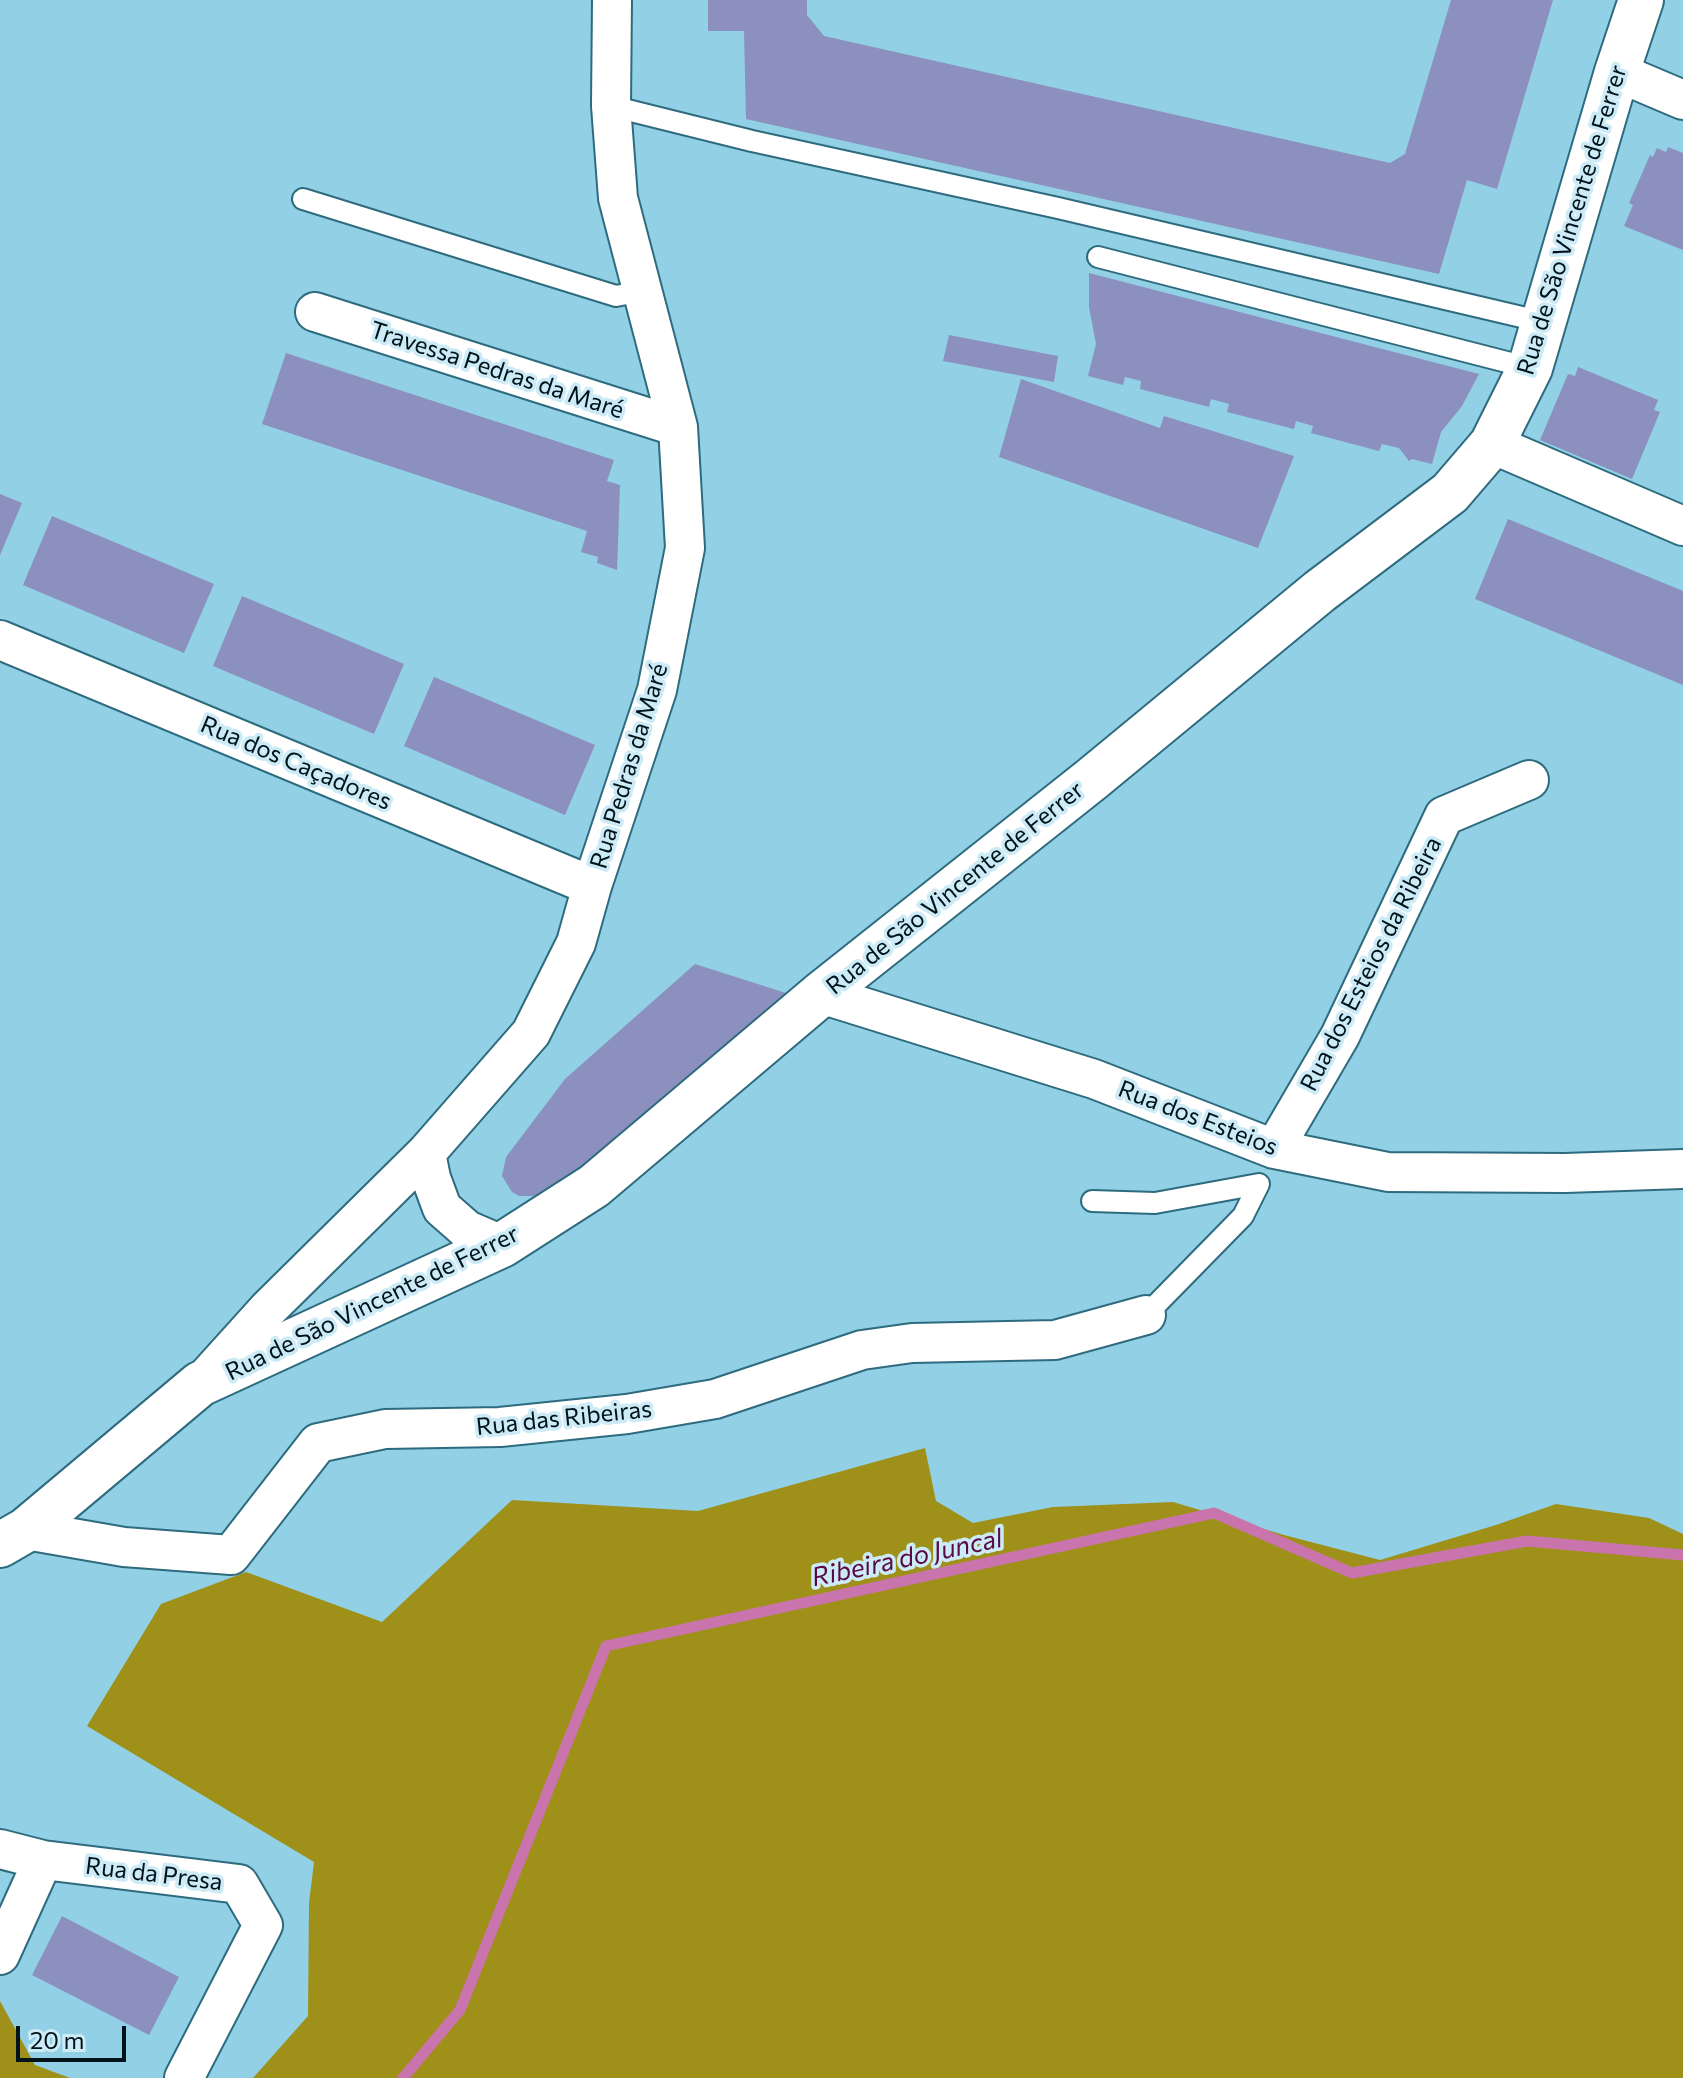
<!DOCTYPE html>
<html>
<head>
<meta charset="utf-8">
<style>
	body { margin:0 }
	#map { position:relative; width:1683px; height:2078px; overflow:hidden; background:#92d0e5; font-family:Commissioner,sans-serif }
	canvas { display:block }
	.scale { position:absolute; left:16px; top:2026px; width:110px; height:36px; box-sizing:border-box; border:4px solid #00131a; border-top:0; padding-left:10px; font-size:24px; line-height:28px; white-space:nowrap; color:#00131a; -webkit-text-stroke:6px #cdebf6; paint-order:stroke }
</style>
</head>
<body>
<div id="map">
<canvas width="1683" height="2078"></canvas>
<div class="scale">20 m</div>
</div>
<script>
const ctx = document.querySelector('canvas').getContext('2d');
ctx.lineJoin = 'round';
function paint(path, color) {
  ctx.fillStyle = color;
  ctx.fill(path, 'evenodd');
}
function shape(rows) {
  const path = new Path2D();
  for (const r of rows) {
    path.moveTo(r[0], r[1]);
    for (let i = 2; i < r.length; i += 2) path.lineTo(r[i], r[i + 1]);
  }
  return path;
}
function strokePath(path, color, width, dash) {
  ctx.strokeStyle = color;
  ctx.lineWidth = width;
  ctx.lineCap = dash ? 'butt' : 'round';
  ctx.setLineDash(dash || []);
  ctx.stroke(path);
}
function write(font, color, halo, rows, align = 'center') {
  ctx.font = font + ' Commissioner,sans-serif';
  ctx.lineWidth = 7;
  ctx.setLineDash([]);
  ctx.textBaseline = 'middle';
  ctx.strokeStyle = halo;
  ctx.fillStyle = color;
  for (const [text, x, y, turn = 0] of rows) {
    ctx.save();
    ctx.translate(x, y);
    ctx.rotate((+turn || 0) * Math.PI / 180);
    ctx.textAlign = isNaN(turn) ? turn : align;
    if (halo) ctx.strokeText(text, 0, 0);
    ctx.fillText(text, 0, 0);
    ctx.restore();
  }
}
paint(shape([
	[925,1448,936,1501,973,1523,1053,1507,1173,1502,1284,1535,1380,1560,1496,1525,1556,1504,1649,1518,1683,1534,1683,2078,253,2078,308,2016,309,1903,314,1862,87,1726,161,1604,246,1572,382,1622,512,1500,698,1511],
	[0,2001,35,2065,70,2078,0,2078]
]), '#9f9019');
strokePath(shape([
	[403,2078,460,2010,606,1646,1214,1513,1352,1573,1527,1541,1683,1555]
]), '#ca74ad', 11);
paint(shape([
	[708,0,807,0,807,15,824,36,1390,163,1405,154,1451,0,1553,0,1497,189,1467,180,1439,274,746,119,744,31,708,31],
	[1668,147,1683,153,1683,250,1624,226,1633,205,1629,203,1650,155,1653,157,1657,148,1666,152],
	[1089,273,1479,374,1462,406,1441,432,1432,464,1412,459,1409,461,1399,448,1382,444,1379,451,1311,433,1313,426,1296,421,1294,429,1227,412,1229,404,1211,399,1209,407,1140,389,1141,381,1125,377,1123,385,1088,376,1096,344,1089,307],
	[949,335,1058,356,1054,382,943,361],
	[286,353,614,460,607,481,620,485,617,570,597,563,598,557,581,552,587,531,262,424],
	[1578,367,1658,400,1654,410,1660,412,1632,479,1540,440,1568,374,1575,376],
	[1021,379,1160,428,1164,416,1294,456,1258,548,999,457],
	[0,494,22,503,0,555],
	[52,516,214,584,184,653,23,585],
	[1508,519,1683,591,1683,685,1475,599],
	[242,596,404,664,374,734,213,666],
	[434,677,595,745,565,815,404,746],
	[695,964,786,993,611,1148,537,1196,519,1196,512,1192,502,1176,506,1157,565,1079],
	[62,1916,179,1977,149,2035,32,1975]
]), '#8c90be');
const lane = shape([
	[611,106,752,141,1058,208,1543,322],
	[303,199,616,296,642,291],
	[1098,257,1530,368],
	[1092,1201,1155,1203,1259,1184,1243,1216,1146,1315]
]);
const street = shape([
	[1617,72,1683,100],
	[315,312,678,427],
	[1492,444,1683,526],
	[0,640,592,886],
	[821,994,1094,1079,1274,1149,1388,1172,1565,1173,1683,1169],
	[1274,1149,1340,1036,1444,816,1529,780],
	[426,1153,431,1178,442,1208,467,1230,502,1245],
	[203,1381,268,1309,426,1153,531,1033,576,943,592,886,657,690,685,548,678,427,618,198,611,106,612,0],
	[26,1530,124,1547,231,1555,318,1443,385,1429,500,1427,627,1414,715,1399,862,1350,912,1343,1055,1340,1146,1315],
	[0,1849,43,1860,239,1884,263,1925,184,2078],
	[0,1955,43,1860]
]);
const secondary = shape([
	[0,1545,26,1530,200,1384,502,1245,594,1186,821,994,1092,779,1320,591,1450,493,1492,444,1530,368,1617,72,1641,0]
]);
strokePath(lane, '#2e6b7e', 24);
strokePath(street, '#2e6b7e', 42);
strokePath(secondary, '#2e6b7e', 48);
strokePath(lane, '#fff', 20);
strokePath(street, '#fff', 38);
strokePath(secondary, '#fff', 44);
write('24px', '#00131a', '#cdebf6', [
	["Rua de São Vincente de Ferrer",1572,220,-73],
	["Travessa Pedras da Maré",497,370,18],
	["Rua dos Caçadores",296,763,23],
	["Rua Pedras da Maré",629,766,-73],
	["Rua de São Vincente de Ferrer",955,888,-39],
	["Rua dos Esteios da Ribeira",1371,964,-63],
	["Rua dos Esteios",1198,1118,21],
	["Rua de São Vincente de Ferrer",372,1303,-26],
	["Rua das Ribeiras",564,1418,-6],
	["Rua da Presa",154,1874,7]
]);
write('italic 26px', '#590945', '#cdebf6', [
	["Ribeira do Juncal",907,1558,-12]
]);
</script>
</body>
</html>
